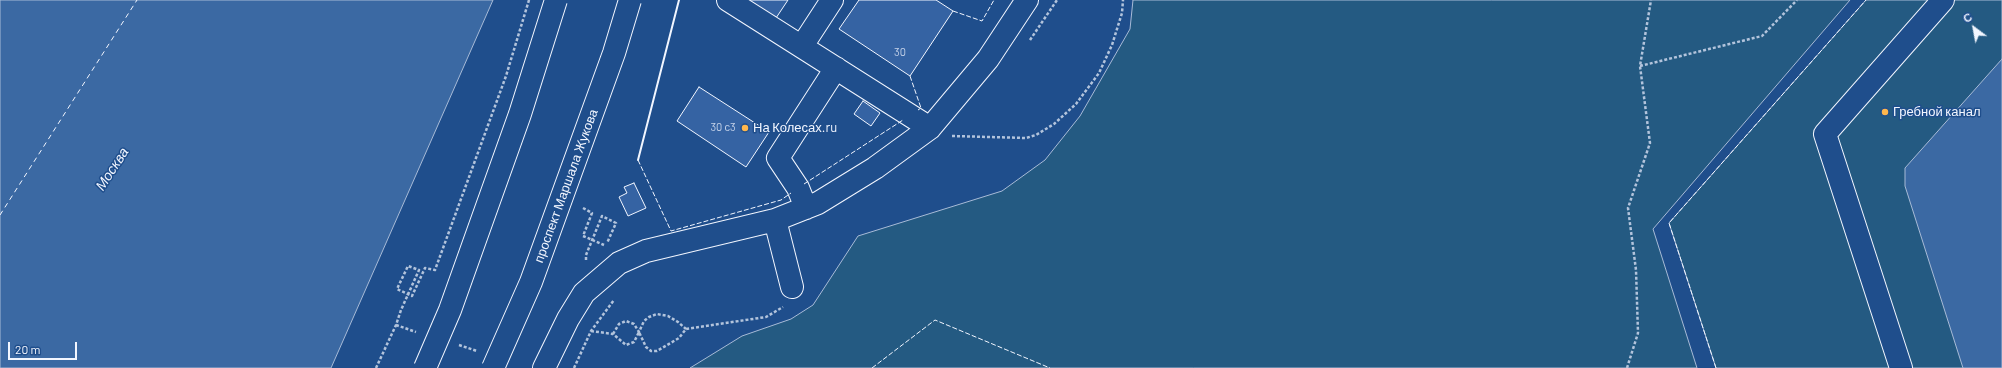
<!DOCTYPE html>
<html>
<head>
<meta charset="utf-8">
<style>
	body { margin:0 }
	#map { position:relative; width:2002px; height:368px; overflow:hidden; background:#1f4e8c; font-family:Barlow,sans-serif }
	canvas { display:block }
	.north { position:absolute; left:1954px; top:8px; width:40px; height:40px; -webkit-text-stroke:3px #1f4e8c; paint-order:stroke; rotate:328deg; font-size:11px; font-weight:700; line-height:16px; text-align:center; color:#f2f6ff }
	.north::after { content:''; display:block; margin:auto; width:14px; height:18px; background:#f2f6ff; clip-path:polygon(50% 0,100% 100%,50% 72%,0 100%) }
	.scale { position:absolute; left:8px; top:342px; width:69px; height:18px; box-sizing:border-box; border:2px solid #f2f6ff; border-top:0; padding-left:5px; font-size:12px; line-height:14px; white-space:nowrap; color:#f2f6ff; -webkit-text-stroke:3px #1f4e8c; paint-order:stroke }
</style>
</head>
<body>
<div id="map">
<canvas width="2002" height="368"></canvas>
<div class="north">С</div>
<div class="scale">20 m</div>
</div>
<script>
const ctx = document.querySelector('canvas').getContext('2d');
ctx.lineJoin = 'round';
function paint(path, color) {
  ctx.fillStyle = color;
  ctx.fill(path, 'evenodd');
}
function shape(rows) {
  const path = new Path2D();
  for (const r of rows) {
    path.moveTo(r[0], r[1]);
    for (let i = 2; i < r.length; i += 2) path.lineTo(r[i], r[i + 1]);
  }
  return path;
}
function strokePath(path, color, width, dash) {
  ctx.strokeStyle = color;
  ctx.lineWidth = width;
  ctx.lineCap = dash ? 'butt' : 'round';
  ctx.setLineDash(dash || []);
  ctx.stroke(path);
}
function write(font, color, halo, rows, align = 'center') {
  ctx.font = font + ' Barlow,sans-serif';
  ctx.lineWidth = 3;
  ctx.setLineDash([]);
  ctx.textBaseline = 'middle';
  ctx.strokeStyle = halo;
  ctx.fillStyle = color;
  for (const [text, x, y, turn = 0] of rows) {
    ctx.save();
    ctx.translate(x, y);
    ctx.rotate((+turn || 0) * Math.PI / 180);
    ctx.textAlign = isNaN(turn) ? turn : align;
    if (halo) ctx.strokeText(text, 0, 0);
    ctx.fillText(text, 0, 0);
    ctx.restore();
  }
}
const green = shape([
	[1133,0,1850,0,1653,229,1697,368,690,368,742,336,791,319,813,305,858,236,1002,191,1045,160,1080,116,1130,29,1133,0],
	[1866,0,2002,0,2002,368,1716,368,1669,223,1866,0]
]);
paint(green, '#245a82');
strokePath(green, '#a8bbd7', 1);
const water = shape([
	[0,0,493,0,331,368,0,368,0,0],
	[2002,59,2002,368,1963,368,1905,186,1905,168,2002,59]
]);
paint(water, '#3b69a3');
strokePath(water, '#a8bbd7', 1);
strokePath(shape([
	[0,215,137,0]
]), '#f2f6ff', 1, [5, 4]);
const building = shape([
	[741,0,788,0,774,21,741,0],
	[859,0,936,0,953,11,910,76,839,29,859,0],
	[699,87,769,132,746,167,677,121,699,87],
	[863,101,880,113,871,126,854,114,863,101],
	[634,183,646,208,628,216,619,197,627,193,624,187,634,183]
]);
paint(building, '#3563a3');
strokePath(building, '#f2f6ff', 1);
const minor = shape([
	[728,0,930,128],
	[802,46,832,0],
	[806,208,798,188,778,158,836,68],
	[775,220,792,287],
	[544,368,568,319,584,293,619,263,646,251,775,220,818,203,875,168,930,128,988,59,1027,0],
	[1901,368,1825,134,1943,0]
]);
strokePath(minor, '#f2f6ff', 24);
strokePath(shape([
	[1030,40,1057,0],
	[1640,66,1762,36,1797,0],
	[952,136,1026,138,1036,135,1054,124,1076,104,1099,73,1112,45,1122,13,1123,0],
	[583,208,592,213,583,236,604,245],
	[586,260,586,255,602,216,616,223,607,243],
	[396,325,416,332],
	[591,331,613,334,626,345,634,342,639,332,646,347,651,351,657,351,679,338,686,329,766,317,783,307],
	[613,334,619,324,626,321,634,324,639,332,644,321,649,317,657,314,668,316,678,322,686,329],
	[459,345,477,351],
	[376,368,396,325,401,310,419,270,408,266,397,289,412,296,425,268,435,270,506,76,529,0],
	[574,368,591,331,614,300],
	[1627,368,1638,333,1636,270,1628,208,1650,143,1640,66,1651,0]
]), '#b3c4dc', 2.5, [3, 2]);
strokePath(minor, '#1f4e8c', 22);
const majorBridge = shape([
	[425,368,450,310,520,114,556,0],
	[493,368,531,282,614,53,630,0]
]);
strokePath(majorBridge, '#f2f6ff', 24, []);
strokePath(majorBridge, '#1f4e8c', 22);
strokePath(shape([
	[953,11,982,21,994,0],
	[910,76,921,108,918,110],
	[638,160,671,231,781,200,791,193],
	[804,184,903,120],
	[872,368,935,320,1050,368],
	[1716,368,1669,223,1866,0]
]), '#f2f6ff', 1, [5, 2]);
strokePath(shape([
	[638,160,679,0]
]), '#f2f6ff', 2);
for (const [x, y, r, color] of [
	[1885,112,4,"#ffb74d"],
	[745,128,4,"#ffb74d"]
]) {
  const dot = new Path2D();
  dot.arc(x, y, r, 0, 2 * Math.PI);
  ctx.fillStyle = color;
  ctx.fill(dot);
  strokePath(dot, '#1f4e8c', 1.5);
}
write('11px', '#c3d1e8', null, [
	["30",900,52],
	["30 с3",723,127]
]);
write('13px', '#f2f6ff', '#1f4e8c', [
	["Гребной канал",1893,112],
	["На Колесах.ru",753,128]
], 'left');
write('13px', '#f2f6ff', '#1f4e8c', [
	["проспект Маршала Жукова",566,186,-70]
]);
write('italic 14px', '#f2f6ff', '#1f4e8c', [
	["Москва",112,169,-57]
]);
</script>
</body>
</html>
